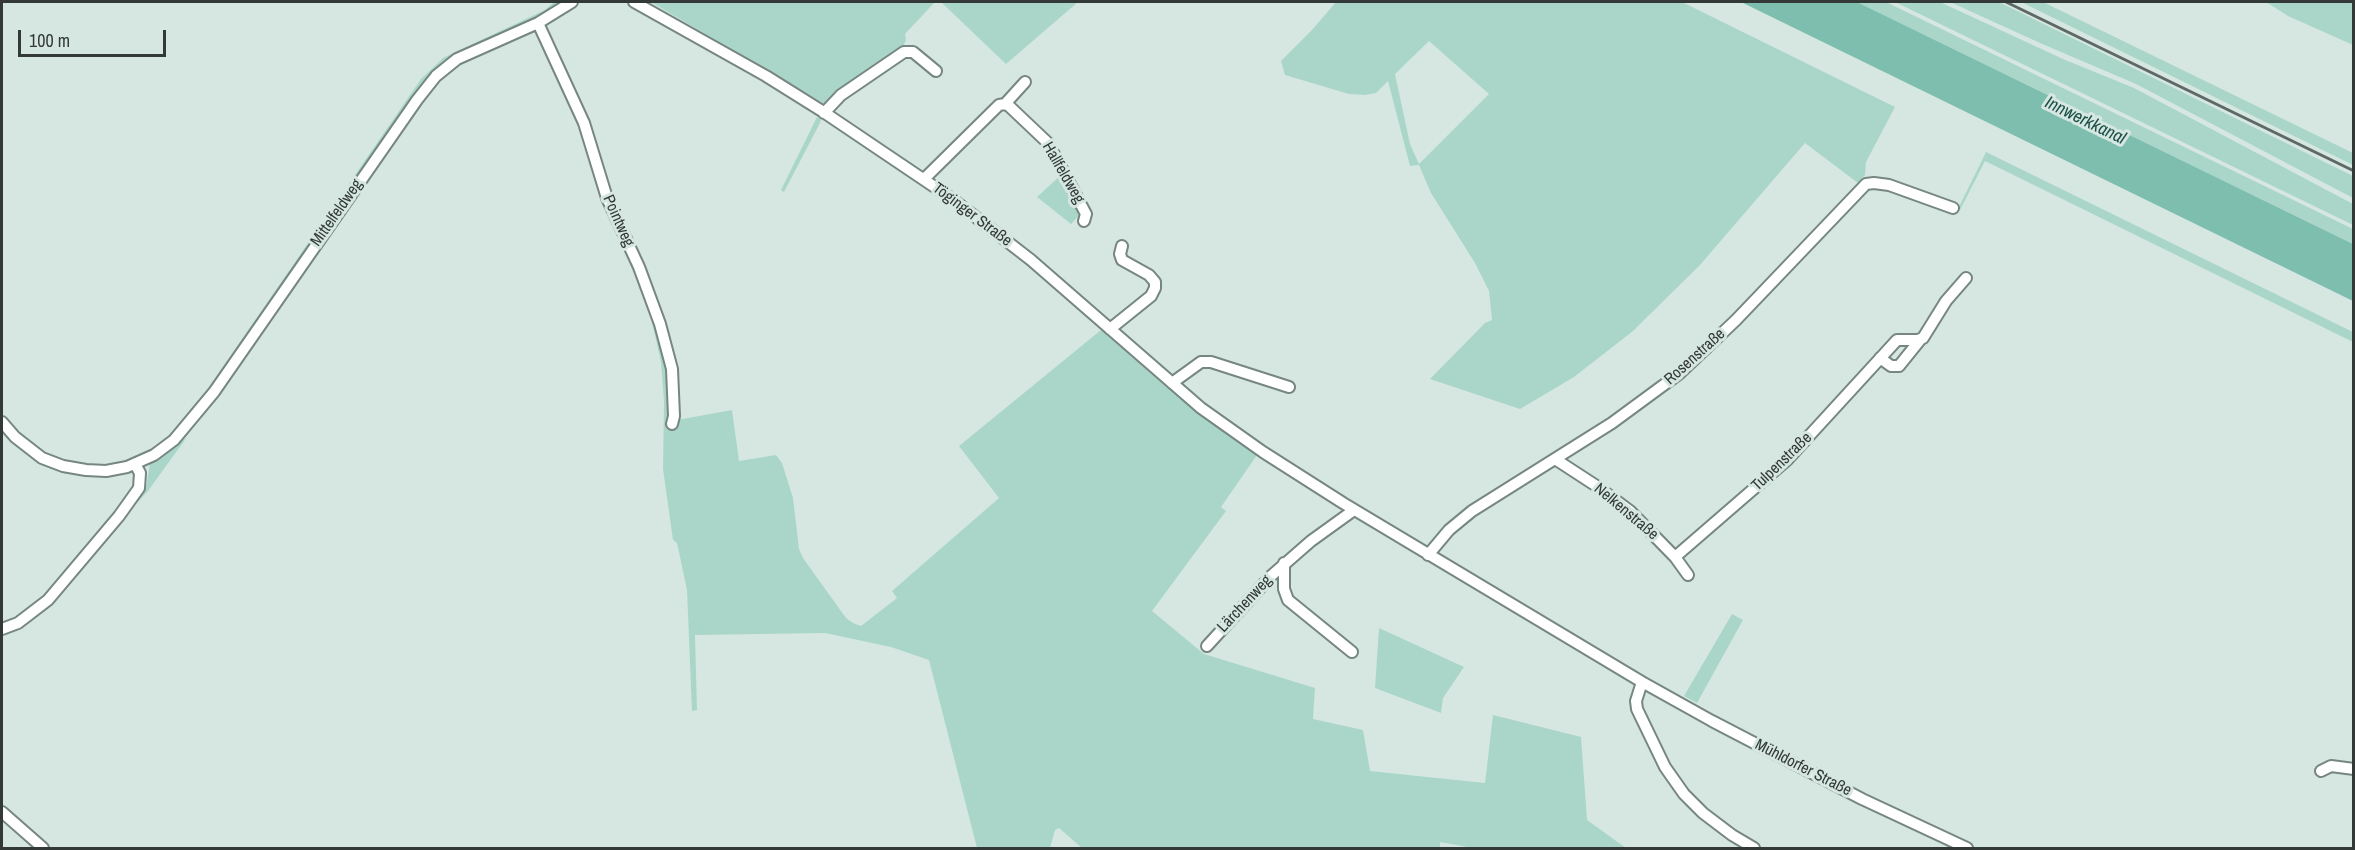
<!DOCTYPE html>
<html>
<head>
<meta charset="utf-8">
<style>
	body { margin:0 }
	#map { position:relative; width:2355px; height:850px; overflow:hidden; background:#d6e7e2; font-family:"Archivo Narrow",sans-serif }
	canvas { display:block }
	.frame { position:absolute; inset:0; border:3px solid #323937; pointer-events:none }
	.scale { position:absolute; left:18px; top:30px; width:148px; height:27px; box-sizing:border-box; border:3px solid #323937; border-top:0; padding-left:8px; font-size:18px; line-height:21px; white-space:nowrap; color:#323937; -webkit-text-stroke:4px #d6e7e2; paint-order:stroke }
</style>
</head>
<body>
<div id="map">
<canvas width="2355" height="850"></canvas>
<div class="frame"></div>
<div class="scale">100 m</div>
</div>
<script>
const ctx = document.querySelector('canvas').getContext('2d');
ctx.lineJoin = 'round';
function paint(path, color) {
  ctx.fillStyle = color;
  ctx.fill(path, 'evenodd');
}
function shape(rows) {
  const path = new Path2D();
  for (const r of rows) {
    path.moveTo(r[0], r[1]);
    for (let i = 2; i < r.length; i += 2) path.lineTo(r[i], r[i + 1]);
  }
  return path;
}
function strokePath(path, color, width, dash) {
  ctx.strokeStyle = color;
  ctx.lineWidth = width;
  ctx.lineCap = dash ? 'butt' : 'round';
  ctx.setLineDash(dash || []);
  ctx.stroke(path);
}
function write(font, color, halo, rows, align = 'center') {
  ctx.font = font + ' "Archivo Narrow",sans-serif';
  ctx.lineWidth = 6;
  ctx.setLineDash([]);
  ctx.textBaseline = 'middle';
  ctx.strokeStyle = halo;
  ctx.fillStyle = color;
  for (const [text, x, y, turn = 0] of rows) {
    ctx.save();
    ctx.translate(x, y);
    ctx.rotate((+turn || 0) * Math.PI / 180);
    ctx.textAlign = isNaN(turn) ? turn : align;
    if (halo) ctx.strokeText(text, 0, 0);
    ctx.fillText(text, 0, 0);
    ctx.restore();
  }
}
paint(shape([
	[554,2,565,2,537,18,452,57,209,391,207,390,421,79,443,58,545,10],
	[651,2,935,2,905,34,906,40,902,49,825,104],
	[941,2,1078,2,1006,64],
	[1336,2,1682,2,1895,107,1866,162,1865,175,1858,183,1805,143,1700,265,1633,331,1574,377,1520,409,1430,379,1485,323,1492,320,1489,291,1475,263,1431,193,1419,165,1410,166,1388,81,1376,93,1365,95,1349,94,1285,75,1281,61,1312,30],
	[1429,41,1489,94,1419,164,1410,144,1395,74],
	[1857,2,1886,2,2353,229,2353,244],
	[1895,2,1940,2,2063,59,2134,88,2353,204,2353,225],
	[1950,2,1999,2,2353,176,2353,198,2136,84,2040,43],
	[2021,2,2043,2,2353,153,2353,165],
	[2266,2,2353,2,2353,45,2288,16],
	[817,117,821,119,820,123,784,192,781,190],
	[1986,152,2353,332,2353,342,1985,161,1960,210,1958,209],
	[1062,174,1081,213,1071,224,1037,197],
	[607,206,643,283,659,328,677,420,732,410,739,461,776,455,782,463,793,498,799,549,803,558,846,618,853,623,861,626,897,598,892,591,999,498,959,446,1101,330,1190,407,1257,455,1221,507,1226,511,1152,611,1204,654,1315,688,1313,719,1363,730,1370,771,1485,783,1493,715,1581,737,1587,820,1626,848,1473,848,1440,842,1440,848,1082,848,1059,828,1055,830,1050,848,977,848,929,660,891,647,825,633,695,635,697,710,692,711,687,590,677,543,673,540,663,469,664,401,661,362,650,313],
	[187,437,148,491,136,504,146,488,150,463,174,448],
	[1732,614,1743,620,1697,703,1684,696],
	[1379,628,1464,667,1443,698,1441,713,1375,688]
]), '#aad6ca');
paint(shape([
	[1741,2,1857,2,2353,244,2353,301]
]), '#7ebeae');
const minor = shape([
	[634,2,766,76,822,111,951,198,1031,260,1201,408,1263,452,1343,503,1642,682,1712,721,1862,799,1967,848],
	[538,23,584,123,607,198,639,267,660,324,672,369,674,416,672,424],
	[1005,104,1009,106,1048,143,1086,214,1084,221],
	[824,113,841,95,904,52,913,52,936,71],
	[924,179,999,105,1005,104,1025,82],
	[1110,329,1151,296,1155,288,1155,282,1149,275,1122,260,1120,254,1122,246],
	[1880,358,1891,366,1899,366,1920,340],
	[1172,383,1201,362,1211,362,1289,387],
	[2,422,15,437,42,458,63,466,86,470,106,471,127,467,154,455,174,440,214,392,417,100,436,76,457,59,538,23,572,2],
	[1555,459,1598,487,1630,511,1675,557,1688,575],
	[1428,555,1449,530,1472,511,1612,423,1680,373,1736,320,1866,184,1874,183,1889,185,1953,208],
	[1675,557,1787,460,1897,340,1918,340,1923,338,1946,301,1966,278],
	[1284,563,1284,589,1288,600,1352,652],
	[2,629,18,623,48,600,119,516,139,488,140,473,135,464],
	[1207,646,1271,576,1311,541,1354,510],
	[1642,682,1636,701,1637,709,1665,767,1684,794,1703,813,1732,835,1754,848],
	[2321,771,2331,766,2354,769],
	[2,812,43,848]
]);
strokePath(minor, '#768681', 14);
strokePath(minor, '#fff', 10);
strokePath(shape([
	[2006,2,2354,171]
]), '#5e6865', 3);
write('16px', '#323937', '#d6e7e2', [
	["Hallfeldweg",1063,173,60],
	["Mittelfeldweg",337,213,-55],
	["Töginger Straße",972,215,37],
	["Pointweg",618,221,66],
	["Rosenstraße",1695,357,-42],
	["Tulpenstraße",1782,462,-44],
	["Nelkenstraße",1626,512,40],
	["Lärchenweg",1245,604,-47],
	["Mühldorfer Straße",1803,768,27]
]);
write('italic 18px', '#1a5045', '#d6e7e2', [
	["Innwerkkanal",2085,121,26]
]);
</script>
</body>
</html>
